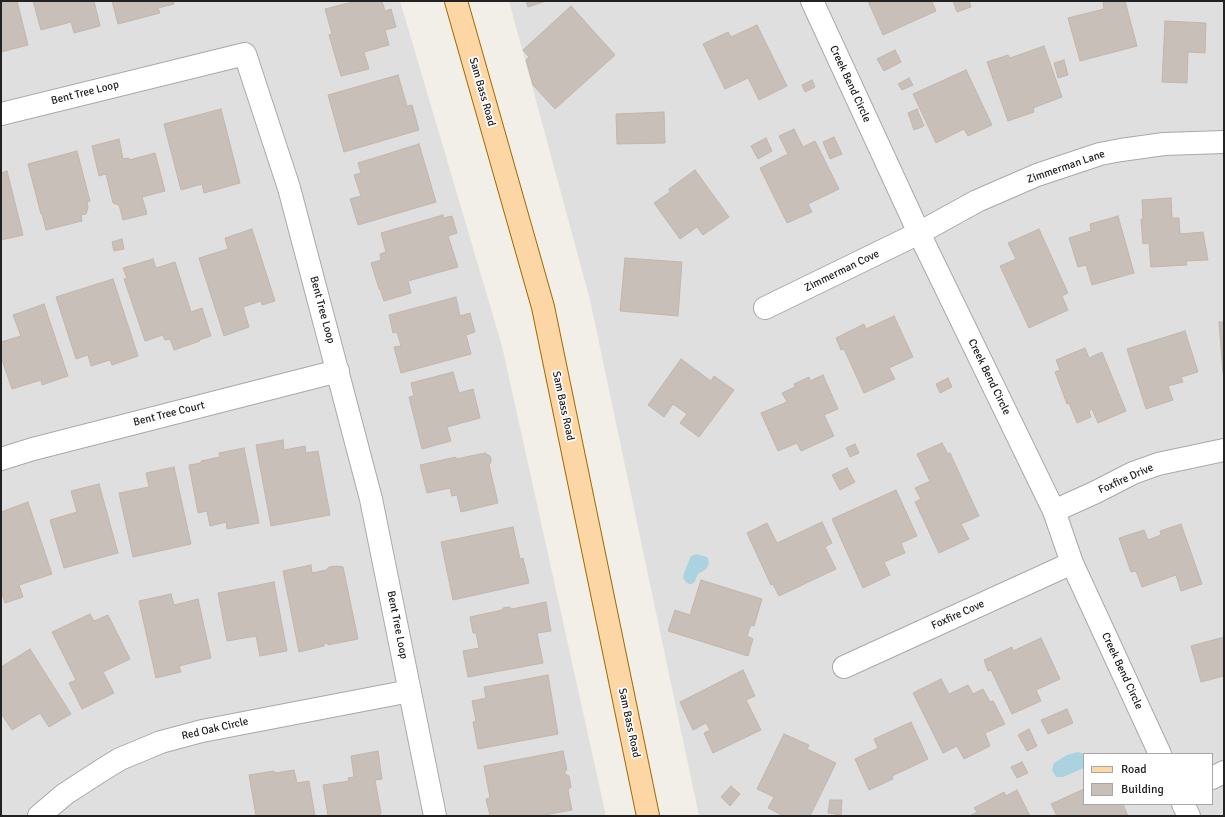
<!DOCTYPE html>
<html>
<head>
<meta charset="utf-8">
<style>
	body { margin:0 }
	#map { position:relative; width:1225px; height:817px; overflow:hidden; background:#f2efe9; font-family:Signika,sans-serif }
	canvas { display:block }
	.frame { position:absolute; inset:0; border:2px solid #222; pointer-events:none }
	.legend { position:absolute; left:1083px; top:753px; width:130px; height:52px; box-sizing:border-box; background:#fff; border:1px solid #a7a7a7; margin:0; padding:5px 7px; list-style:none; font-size:12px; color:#222 }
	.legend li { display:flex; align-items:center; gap:8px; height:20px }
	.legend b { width:20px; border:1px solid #a7a7a7 }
</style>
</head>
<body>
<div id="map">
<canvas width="1225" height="817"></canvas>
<div class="frame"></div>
<ul class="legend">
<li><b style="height:5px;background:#fcd6a4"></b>Road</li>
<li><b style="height:11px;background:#c7bfb8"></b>Building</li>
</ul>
</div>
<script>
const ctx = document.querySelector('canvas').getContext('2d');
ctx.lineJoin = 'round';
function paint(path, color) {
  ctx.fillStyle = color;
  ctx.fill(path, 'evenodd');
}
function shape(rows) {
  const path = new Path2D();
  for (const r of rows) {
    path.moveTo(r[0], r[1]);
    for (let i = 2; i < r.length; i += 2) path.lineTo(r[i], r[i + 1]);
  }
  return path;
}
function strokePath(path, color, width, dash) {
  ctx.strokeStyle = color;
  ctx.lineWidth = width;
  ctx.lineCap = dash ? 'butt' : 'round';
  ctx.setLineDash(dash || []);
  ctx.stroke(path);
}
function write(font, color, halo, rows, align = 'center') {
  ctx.font = font + ' Signika,sans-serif';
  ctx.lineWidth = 3.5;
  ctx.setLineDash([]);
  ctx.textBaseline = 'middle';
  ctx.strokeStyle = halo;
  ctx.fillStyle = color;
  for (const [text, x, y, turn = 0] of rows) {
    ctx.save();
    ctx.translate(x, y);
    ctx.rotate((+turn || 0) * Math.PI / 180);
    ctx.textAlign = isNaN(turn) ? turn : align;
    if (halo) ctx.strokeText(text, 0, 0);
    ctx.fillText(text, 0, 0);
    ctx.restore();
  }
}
paint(shape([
	[1,1,400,1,502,346,606,816,1,816],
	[509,1,1224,1,1224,816,699,816,590,300],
	[1084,754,1212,754,1212,804,1084,804]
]), '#e0dfdf');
paint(shape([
	[696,554,707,557,709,561,708,566,706,569,698,574,695,581,692,584,689,584,686,582,683,578,684,573,691,556],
	[1078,752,1084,754,1084,768,1063,777,1056,777,1052,770,1054,763,1067,755]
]), '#aad3df');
const building = shape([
	[1,1,17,1,28,45,1,52,1,1],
	[33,1,94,1,100,26,74,33,71,22,41,30,33,1],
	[112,1,173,1,174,4,158,8,160,13,118,24,112,1],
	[356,1,378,1,378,2,382,1,385,11,391,9,396,27,385,30,389,45,364,52,369,69,341,76,329,35,332,34,325,9,356,1],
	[526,1,546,1,528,7,526,1],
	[868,1,932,1,936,11,883,35,868,1],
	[953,1,969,1,971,7,957,12,953,1],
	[1103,1,1125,1,1137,46,1080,61,1068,18,1104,9,1103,1],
	[571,6,615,55,555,109,533,85,526,60,529,57,523,50,571,6],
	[1165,21,1206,23,1205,53,1188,52,1187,83,1162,82,1165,21],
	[757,25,787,86,759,100,748,78,725,89,703,44,728,32,731,37,757,25],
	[1044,46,1062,97,1033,108,1034,112,1008,121,987,62,1008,55,1010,58,1044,46],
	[895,50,901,62,884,71,877,59,895,50],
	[1064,60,1068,75,1058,78,1054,63,1064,60],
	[966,70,992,125,968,136,964,129,936,143,913,94,966,70],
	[398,75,407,106,412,105,419,130,344,152,328,95,398,75],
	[909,78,913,85,902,90,898,84,909,78],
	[812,80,815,87,805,92,802,85,812,80],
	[221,109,240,183,204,193,202,184,181,190,164,124,221,109],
	[917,109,924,126,914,130,908,113,917,109],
	[664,112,665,143,617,144,616,114,664,112],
	[794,129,803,147,815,141,839,189,808,204,812,212,787,223,760,168,788,154,779,136,794,129],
	[834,137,842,154,830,159,823,142,834,137],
	[766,138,772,151,758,159,751,146,766,138],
	[119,139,123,159,129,158,129,160,155,153,165,191,142,197,147,214,123,220,119,205,113,203,106,174,99,176,92,146,119,139],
	[419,144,436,202,358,225,350,199,361,196,354,175,361,173,358,163,419,144],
	[77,151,90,201,87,202,88,208,86,214,81,215,82,221,46,230,42,214,41,214,28,164,77,151],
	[695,170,729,217,703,235,697,227,680,239,654,203,670,192,669,189,695,170],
	[7,171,23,235,1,240,1,173,7,171],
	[1171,198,1172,218,1179,218,1180,234,1203,232,1208,260,1186,261,1187,265,1151,267,1149,243,1143,244,1141,219,1143,219,1142,200,1171,198],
	[443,215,443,218,452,216,457,233,448,236,458,267,408,281,411,293,384,301,380,289,379,289,371,263,381,260,380,254,386,252,381,233,443,215],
	[1118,216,1134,273,1092,285,1086,265,1078,267,1069,238,1091,231,1090,224,1118,216],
	[252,229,275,301,262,305,261,301,243,307,249,327,224,336,199,258,228,249,225,238,252,229],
	[1039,229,1068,293,1062,296,1068,310,1029,328,1000,266,1016,259,1008,243,1039,229],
	[122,239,124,249,114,251,112,242,122,239],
	[625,258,682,262,678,316,620,311,625,258],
	[153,259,156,268,175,262,191,312,202,308,211,336,199,340,200,341,174,350,170,339,165,340,163,335,145,341,124,279,127,278,123,268,153,259],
	[113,279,138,356,112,365,110,360,91,366,88,355,76,359,56,297,113,279],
	[456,297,460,316,470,313,475,332,466,335,471,354,401,373,394,347,401,346,397,332,393,333,389,315,456,297],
	[44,304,68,376,42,385,41,380,12,389,1,357,1,342,21,336,13,315,44,304],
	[894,316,913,357,889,368,895,379,864,393,844,349,841,350,836,338,864,324,866,329,894,316],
	[1219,322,1224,322,1224,373,1223,373,1219,322],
	[1185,331,1198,372,1181,377,1183,382,1168,386,1173,400,1146,409,1127,349,1185,331],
	[1085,348,1089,358,1102,352,1126,411,1098,423,1092,409,1089,411,1091,417,1077,423,1069,403,1067,404,1055,372,1060,370,1056,360,1085,348],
	[681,359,711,381,714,376,734,390,699,437,680,423,687,414,673,404,664,417,648,405,681,359],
	[453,372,459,393,473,389,480,418,447,427,451,441,422,449,409,397,414,396,411,383,453,372],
	[823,375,838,409,824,415,834,436,801,451,797,443,778,451,761,413,787,402,782,393,795,387,794,384,809,377,810,381,823,375],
	[948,378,952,387,940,393,936,384,948,378],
	[283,440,284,450,305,446,306,453,318,451,330,515,271,526,256,445,283,440],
	[942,443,948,454,950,453,979,516,961,524,969,539,939,553,915,502,921,499,915,488,930,481,917,454,942,443],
	[855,444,859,453,850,457,846,448,855,444],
	[244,448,259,523,227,529,226,522,210,526,207,511,198,513,189,465,201,463,201,461,220,457,219,453,244,448],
	[485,453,490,456,491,459,491,462,489,465,498,503,461,512,457,495,452,496,450,488,427,493,420,465,456,457,456,459,485,453],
	[174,467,191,544,133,557,119,493,149,487,146,473,174,467],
	[847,468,855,482,840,490,832,475,847,468],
	[99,484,118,553,64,568,50,520,77,512,71,491,99,484],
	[896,490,917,536,901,543,905,553,884,562,890,575,863,588,832,519,896,490],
	[28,502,52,574,19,585,23,597,5,603,1,591,1,512,28,502],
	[822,522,832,543,825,547,836,569,779,596,773,584,771,585,747,533,767,523,777,543,822,522],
	[1181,524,1202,584,1181,591,1176,575,1142,587,1136,571,1131,572,1119,538,1144,530,1148,540,1161,535,1160,531,1181,524],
	[513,527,520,559,523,558,529,583,453,600,441,542,513,527],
	[311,565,312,573,326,570,329,567,337,566,343,567,358,639,328,645,328,643,324,644,324,646,299,652,283,571,311,565],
	[701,580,762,599,754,626,751,625,747,636,753,639,748,656,668,631,675,610,690,615,701,580],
	[274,582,287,651,260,656,256,636,227,641,218,593,274,582],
	[171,594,174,605,198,599,211,658,179,666,181,672,156,678,139,601,171,594],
	[546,602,551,631,537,633,543,663,468,677,463,651,479,648,476,633,473,633,470,617,502,610,503,608,509,607,512,609,546,602],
	[90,614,94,621,108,615,130,659,103,672,114,693,82,709,69,683,76,680,52,632,90,614],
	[1224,637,1224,676,1201,682,1191,646,1224,637],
	[1041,638,1060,679,1036,690,1041,701,1012,714,991,670,988,671,984,660,1012,647,1013,651,1041,638],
	[30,649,71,714,49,727,40,713,12,730,1,713,1,667,30,649],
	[743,670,755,696,746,700,761,730,713,753,704,733,710,730,706,723,693,730,680,702,743,670],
	[548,675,558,734,478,749,473,722,476,721,472,701,486,698,484,687,548,675],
	[941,679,949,694,968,685,973,694,983,689,990,702,993,701,1005,724,985,733,990,746,964,759,957,746,943,753,913,693,941,679],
	[1067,709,1073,723,1048,734,1041,720,1067,709],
	[911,722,928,759,892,776,893,779,869,790,855,759,878,748,874,739,911,722],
	[1029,729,1037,746,1027,751,1018,735,1029,729],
	[784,734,809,745,807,749,836,763,810,816,784,816,768,808,774,797,757,789,784,734],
	[378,751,382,779,375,780,381,813,379,816,328,816,323,785,349,781,348,778,354,777,351,756,378,751],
	[563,751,567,770,565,770,565,774,569,776,571,787,568,790,572,810,539,816,490,816,486,799,490,798,484,766,563,751],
	[1022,762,1028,773,1017,778,1011,767,1022,762],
	[294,770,297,783,309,781,315,816,256,816,249,775,274,771,275,773,294,770],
	[731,786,740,794,730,806,721,797,731,786],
	[1084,789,1084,804,1123,804,1128,816,1057,816,1051,804,1084,789],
	[1017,790,1030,816,970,816,977,812,974,808,1004,792,1006,796,1017,790],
	[830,800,842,800,841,815,828,813,830,800]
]);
paint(building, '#c7bfb8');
strokePath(building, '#c4b6ab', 1);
const minor = shape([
	[812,1,919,233,1054,511,1072,563,1160,754],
	[1,114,245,54,289,188,371,499,435,816],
	[765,308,919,233,977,201,1037,175,1100,154,1121,150,1164,144,1224,142],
	[1,459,33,449,338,371],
	[1054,511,1096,492,1133,473,1158,464,1224,450],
	[844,667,1072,563],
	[1212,778,1224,772],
	[1183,804,1189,816],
	[39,816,65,794,102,770,120,759,161,742,202,731,410,691]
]);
const major = shape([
	[456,1,543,307,648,816]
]);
strokePath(minor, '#a9a9a9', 24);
strokePath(major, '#a06b00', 24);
strokePath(minor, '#fff', 22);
strokePath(major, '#fcd6a4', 22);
write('11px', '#222', '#fff', [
	["Creek Bend Circle",850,84,65],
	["Sam Bass Road",482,92,74],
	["Bent Tree Loop",85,93,-14],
	["Zimmerman Lane",1066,167,-19],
	["Zimmerman Cove",842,271,-26],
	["Bent Tree Loop",322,310,75],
	["Creek Bend Circle",989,377,64],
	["Sam Bass Road",563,406,78],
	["Bent Tree Court",169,414,-14],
	["Foxfire Drive",1126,479,-24],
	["Foxfire Cove",958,615,-24],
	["Bent Tree Loop",397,625,79],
	["Creek Bend Circle",1122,671,65],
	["Sam Bass Road",629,723,78],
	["Red Oak Circle",215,729,-13]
]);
</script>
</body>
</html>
